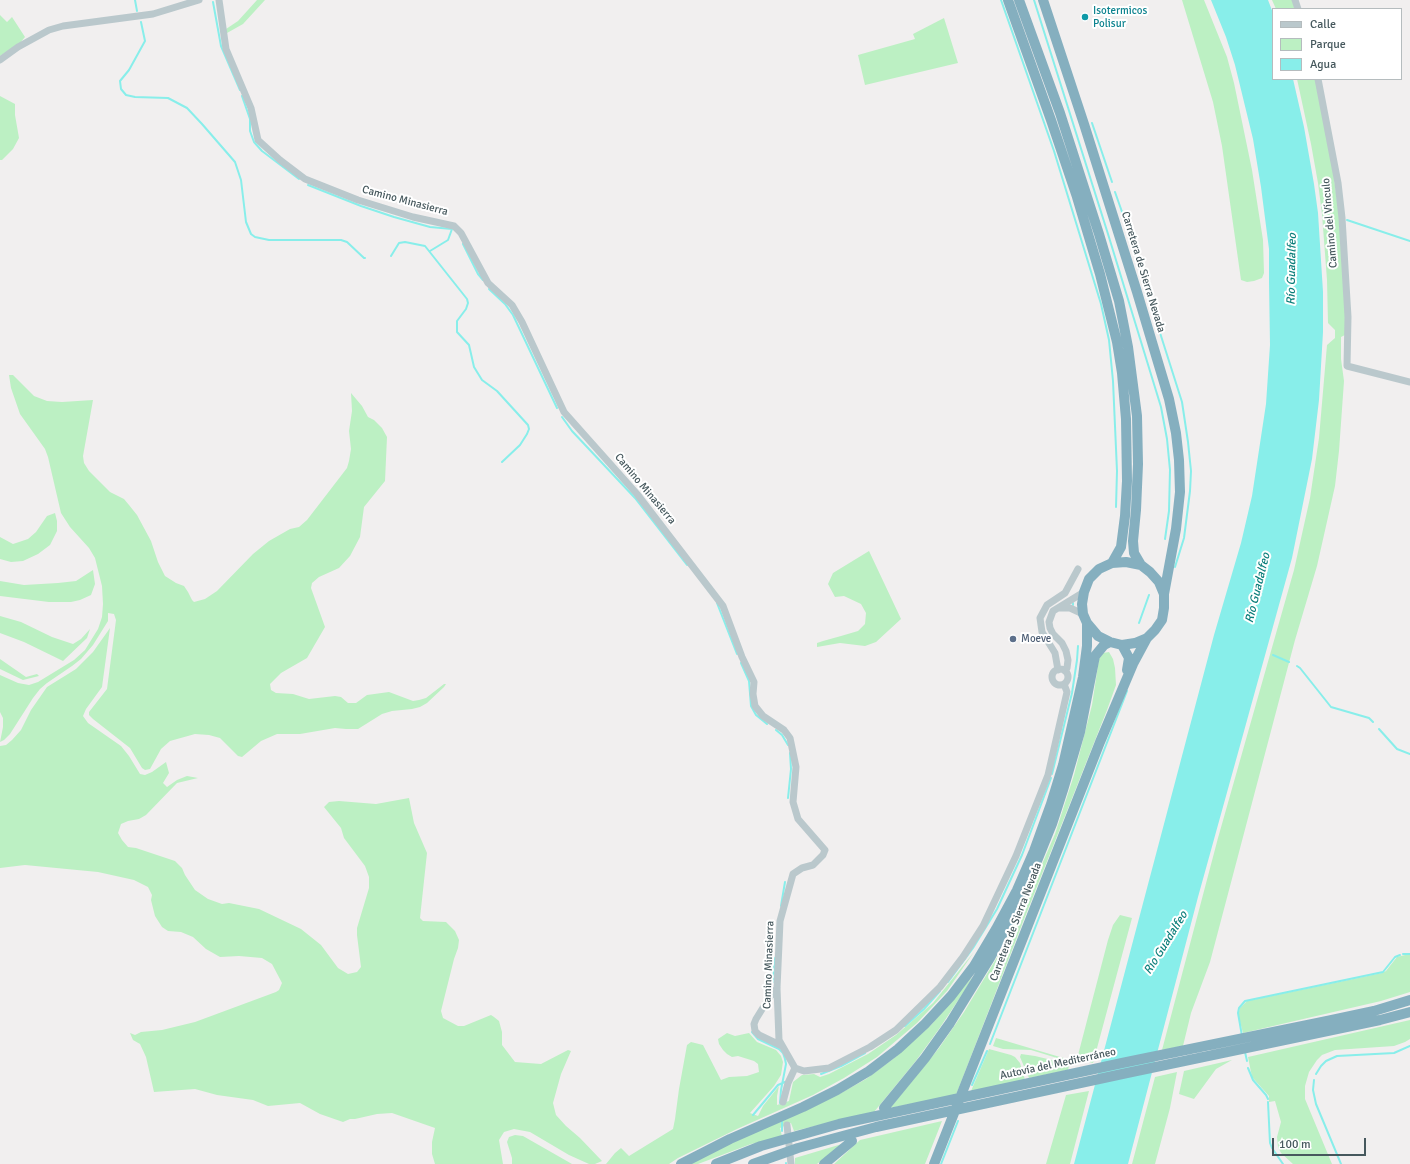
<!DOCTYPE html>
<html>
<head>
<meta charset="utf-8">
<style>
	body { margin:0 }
	#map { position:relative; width:1410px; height:1164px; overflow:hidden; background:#f1efef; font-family:Signika,sans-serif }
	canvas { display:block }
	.legend { position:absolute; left:1272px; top:8px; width:130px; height:72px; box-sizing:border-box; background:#fff; border:1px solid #b5bcbe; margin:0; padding:5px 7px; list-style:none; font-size:12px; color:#46585d }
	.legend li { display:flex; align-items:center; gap:8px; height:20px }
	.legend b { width:20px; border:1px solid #b5bcbe }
	.scale { position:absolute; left:1272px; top:1138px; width:94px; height:18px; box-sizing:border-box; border:2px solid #46585d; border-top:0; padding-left:5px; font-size:12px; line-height:14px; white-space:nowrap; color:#46585d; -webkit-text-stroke:3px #fff; paint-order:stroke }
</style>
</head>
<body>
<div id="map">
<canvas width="1410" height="1164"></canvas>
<ul class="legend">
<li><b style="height:5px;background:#bac8cc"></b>Calle</li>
<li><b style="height:11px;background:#bcf0c3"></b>Parque</li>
<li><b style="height:11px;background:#88eeea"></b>Agua</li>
</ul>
<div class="scale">100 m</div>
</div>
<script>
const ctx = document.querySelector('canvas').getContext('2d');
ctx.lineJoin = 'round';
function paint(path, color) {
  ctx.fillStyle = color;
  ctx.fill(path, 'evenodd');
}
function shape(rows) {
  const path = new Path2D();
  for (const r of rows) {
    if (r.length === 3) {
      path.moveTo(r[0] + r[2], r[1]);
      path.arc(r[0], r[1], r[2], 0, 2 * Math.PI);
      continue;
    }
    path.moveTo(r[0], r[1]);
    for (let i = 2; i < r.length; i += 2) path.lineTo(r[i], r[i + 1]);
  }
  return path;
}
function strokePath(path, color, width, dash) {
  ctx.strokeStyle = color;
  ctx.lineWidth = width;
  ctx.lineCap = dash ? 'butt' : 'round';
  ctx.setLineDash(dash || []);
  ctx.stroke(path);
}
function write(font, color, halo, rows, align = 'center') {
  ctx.font = font + ' Signika,sans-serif';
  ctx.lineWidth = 4;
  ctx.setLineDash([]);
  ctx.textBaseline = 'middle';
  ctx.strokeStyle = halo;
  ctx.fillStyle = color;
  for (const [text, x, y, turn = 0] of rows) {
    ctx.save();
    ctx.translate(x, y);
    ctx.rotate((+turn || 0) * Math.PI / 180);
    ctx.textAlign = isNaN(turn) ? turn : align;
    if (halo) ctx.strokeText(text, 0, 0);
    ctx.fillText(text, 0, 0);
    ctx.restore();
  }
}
paint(shape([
	[257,0,265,0,243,24,227,33,226,29,238,21],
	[1182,0,1204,0,1227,57,1234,83,1252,170,1263,240,1264,273,1262,278,1254,281,1247,282,1241,280,1222,146,1213,102],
	[1272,0,1293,0,1296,9,1276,9],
	[0,15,7,22,12,17,25,37,20,43,0,56],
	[944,18,958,63,865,85,858,55,915,39,913,34],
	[1297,79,1315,79,1331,154,1339,216,1346,323,1345,335,1341,337,1341,359,1344,381,1339,451,1335,486,1317,566,1295,640,1210,962,1191,1013,1183,1046,1162,1050,1218,838,1294,570,1310,498,1319,438,1327,345,1335,338,1335,330,1328,323,1327,280,1322,214,1318,183,1311,144],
	[0,96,15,104,15,115,19,138,13,149,2,160,0,160],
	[9,375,13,375,34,396,47,401,62,402,93,400,83,456,84,463,89,471,110,492,124,499,129,505,137,515,151,541,158,562,165,576,176,583,184,586,188,592,192,600,194,602,205,599,217,591,253,554,269,541,290,529,299,527,307,520,347,468,349,461,351,449,349,431,352,411,351,393,362,406,368,417,374,420,382,428,387,437,385,481,364,507,360,537,350,556,339,568,319,577,312,583,311,588,325,627,307,658,281,673,270,684,271,690,276,693,293,694,309,699,335,696,341,697,348,703,356,703,367,695,389,692,413,701,419,700,426,698,444,684,446,684,444,687,427,703,420,707,412,709,392,711,382,714,358,729,346,729,335,728,300,734,277,734,261,741,242,757,238,756,220,738,209,735,195,734,170,741,161,749,150,769,145,770,142,768,130,748,93,719,89,715,89,712,107,689,116,620,114,614,108,613,108,621,93,645,81,659,72,666,47,683,40,689,33,698,10,734,4,740,0,742,3,727,3,718,0,712,0,675,18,683,29,685,38,682,74,660,85,650,98,629,102,617,103,604,102,586,95,558,89,548,70,527,61,513,48,457,45,449,20,414,11,388],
	[55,513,57,521,57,531,50,545,38,554,23,561,11,562,0,559,0,537,13,544,28,539,36,532,47,516],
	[869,551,901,619,876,642,865,646,840,643,817,647,817,643,823,641,841,636,858,631,865,624,866,613,861,604,844,596,835,597,828,584,833,573],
	[93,570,95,584,91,595,80,600,71,602,49,602,0,596,0,581,24,585,58,583,76,581],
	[0,616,21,622,52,637,73,644,81,639,90,629,87,638,63,661,24,642,0,633],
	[110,628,102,687,86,709,83,716,88,723,121,746,129,756,140,774,145,775,152,772,166,762,169,773,163,783,167,787,177,780,187,776,198,778,177,783,146,815,139,819,128,821,121,824,118,833,122,840,128,847,136,848,175,861,182,868,185,875,195,890,208,899,222,904,229,903,259,909,301,929,321,945,338,968,348,974,357,972,361,967,357,935,357,928,369,888,369,877,365,866,344,838,341,828,324,807,329,802,339,801,376,804,409,798,414,823,427,853,420,918,423,921,446,922,455,931,459,940,458,948,454,959,441,1011,443,1018,458,1026,464,1026,491,1015,494,1017,499,1021,502,1032,502,1045,515,1062,541,1064,568,1050,571,1051,561,1074,553,1103,556,1115,566,1126,580,1138,602,1161,595,1164,589,1164,569,1155,530,1132,514,1129,504,1132,499,1140,503,1164,435,1164,432,1154,432,1142,435,1128,392,1113,377,1114,355,1119,350,1119,343,1122,320,1114,300,1103,268,1106,253,1100,217,1095,195,1089,154,1092,146,1057,140,1044,133,1040,130,1033,135,1035,141,1032,162,1030,195,1022,276,992,279,990,282,983,272,964,262,958,239,956,220,957,206,949,193,937,181,932,168,931,162,927,155,916,151,900,152,895,148,887,134,880,98,872,25,865,0,868,0,746,6,745,12,740,21,730,31,710,47,687,76,669,93,652],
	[1109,652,1113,659,1115,668,1116,685,1107,710,1023,922,956,1095,890,1108,939,1048,964,1012,1002,949,1024,906,1055,834,1074,775,1092,705,1099,659,1103,653],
	[0,659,26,677,37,674,39,676,23,680,0,669],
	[1120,915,1132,918,1093,1063,1077,1059,1108,940,1113,925],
	[974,952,947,991,917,1023,877,1057,844,1078,813,1095,737,1129,678,1158,669,1164,606,1164,615,1153,621,1148,629,1156,673,1129,675,1119,679,1089,687,1045,691,1042,703,1045,721,1080,729,1077,747,1076,759,1072,758,1064,754,1061,738,1056,732,1057,727,1054,723,1050,719,1044,718,1039,727,1033,735,1036,749,1033,757,1042,776,1050,781,1056,783,1062,781,1075,774,1086,750,1113,758,1116,763,1106,779,1086,777,1096,777,1105,789,1101,793,1082,802,1075,814,1074,820,1077,829,1074,868,1054,896,1035,933,1003],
	[1405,955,1410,955,1410,992,1381,1001,1243,1033,1238,1014,1240,1008,1247,1001,1382,973,1386,971,1397,957],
	[973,976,965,990,939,1029,915,1062,874,1112,794,1131,791,1123,780,1128,782,1136,761,1142,751,1144,698,1164,689,1164,697,1159,841,1093,866,1079,893,1059,931,1025],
	[1410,1020,1410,1039,1405,1042,1394,1046,1335,1050,1322,1055,1317,1060,1309,1072,1305,1086,1305,1099,1332,1164,1293,1164,1281,1153,1278,1147,1277,1137,1281,1122,1275,1101,1269,1102,1269,1096,1252,1077,1248,1057],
	[996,1038,1070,1060,1070,1062,1031,1050,1003,1049,993,1046],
	[989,1049,1011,1055,1015,1057,1020,1063,1025,1080,971,1091],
	[1021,1054,1035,1056,1064,1063,1069,1066,1068,1070,1029,1078,1020,1057],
	[1232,1060,1216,1069,1194,1099,1179,1094,1184,1071],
	[1177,1072,1170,1108,1155,1164,1132,1164,1155,1077],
	[1089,1091,1070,1164,1046,1164,1066,1095],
	[942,1121,925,1164,834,1164,860,1140],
	[515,1135,523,1136,572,1164,512,1164,512,1158,507,1142,509,1137],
	[842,1144,817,1164,795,1164,795,1158]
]), '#bcf0c3');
paint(shape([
	[1211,0,1268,0,1273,13,1273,79,1293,79,1304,127,1314,184,1318,213,1323,292,1323,332,1319,400,1312,459,1292,558,1198,897,1128,1164,1074,1164,1214,635,1241,543,1252,496,1266,404,1270,345,1269,282,1269,249,1261,187,1253,139,1235,65,1226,37]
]), '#88eeea');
strokePath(shape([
	[135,0,137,11],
	[1001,0,1054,151,1101,304,1109,340,1113,381,1117,471,1116,507],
	[1034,0,1108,234,1161,407,1167,439,1170,470,1169,511,1165,539],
	[213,2,221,46,240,90],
	[141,22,145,41,129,70,120,81,121,89,126,95,135,97,168,98,187,108,202,124,235,162,241,180,246,222,251,234,255,237,269,240,341,240,347,242,364,258,365,258],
	[242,96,250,119,250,131,254,142,262,151,299,179],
	[1092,123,1112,182],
	[308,185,361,206,394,217,430,227,452,229],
	[1115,192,1133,243,1145,280],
	[1347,220,1410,241],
	[463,244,478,274,483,280],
	[430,251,448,240,452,229],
	[391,256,399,243,405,242,425,246,467,299,468,303,466,309,457,321,457,332,469,345,474,367,482,380,497,391,528,425,529,429,527,434,520,445,502,462],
	[489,289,505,304,513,315,557,408],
	[1148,295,1182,402,1188,442,1191,471,1190,491,1184,538,1175,567],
	[562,417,572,431,635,498,687,565],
	[717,603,737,654],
	[1073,603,1073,605],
	[1139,623,1149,595],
	[1273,655,1289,662],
	[741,663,749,681,751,706,756,715,767,724],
	[1297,666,1300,668,1331,707,1369,718,1373,722],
	[1379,729,1397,749,1410,754],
	[776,730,782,735,788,745],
	[1052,774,1072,693,1077,660,1078,646],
	[788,798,791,769,790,753],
	[781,906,785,882],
	[1403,954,1410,954],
	[948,982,973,948,997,909,1022,855,1051,778],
	[765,998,773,981,775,958],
	[905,1026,924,1009,940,991],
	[752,1032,758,1039,779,1049,783,1053,785,1059,786,1064,781,1090,780,1103],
	[1242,1036,1238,1013,1239,1008,1245,1001,1383,972,1395,957,1400,955],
	[990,1044,1127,691],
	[1245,1052,1247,1061],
	[1248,1068,1253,1080,1266,1095,1268,1099],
	[821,1074,841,1066,865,1053],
	[1316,1074,1321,1066,1326,1061,1337,1056,1394,1053,1410,1046],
	[1314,1080,1313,1090,1316,1104,1341,1164],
	[972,1085,987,1051],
	[1268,1102,1270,1143,1272,1148,1283,1164],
	[753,1115,778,1085,785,1082],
	[782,1121,782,1131],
	[786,1163,786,1164],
	[941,1164,958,1121]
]), '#88eeea', 2);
strokePath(shape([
	[219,0,226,49,251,108,258,140,280,160,305,179,358,200,413,217,454,226,461,233,488,283,512,305,522,322,564,412,637,494,723,606,742,657,754,682,753,694,755,706,763,716,784,730,790,738,796,767,793,802,798,819,825,850,823,855,813,865,802,868,793,874,780,921,777,988,779,1040,795,1068],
	[1295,0,1298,9],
	[0,60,18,47,49,30,63,26,153,14,199,0],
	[1318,79,1338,183,1342,218,1348,317,1347,366,1410,382],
	[1060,608,1070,608,1083,614],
	[1060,677,8],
	[1058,670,1055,653,1042,632,1040,618,1047,605,1065,593,1078,569],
	[1065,671,1067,668,1068,660,1066,651,1062,643,1053,634,1050,628,1049,622,1053,611,1084,592],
	[777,988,769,998,756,1019,754,1024,755,1031,759,1035,782,1046],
	[795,1068,804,1071,829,1068,870,1047,896,1030,940,987,963,957,983,926,1016,856,1048,775,1067,692,1064,684],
	[783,1102,788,1083,795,1068],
	[787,1125,791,1164]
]), '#bac8cc', 7);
strokePath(shape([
	[1008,0,1051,120,1077,197,1100,274,1117,342,1122,373,1126,419,1127,481,1125,516,1121,547,1112,563],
	[1019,0,1060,113,1099,234,1119,301,1128,347,1137,416,1138,464,1136,510,1133,541,1134,553,1141,565],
	[1043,0,1084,124,1137,292,1169,399,1176,433,1179,460,1180,492,1176,529,1164,594],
	[1122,645,1129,658,1127,670],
	[884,1108,925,1058,950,1023,990,958,1009,922,1031,876,1052,824,1063,790,1080,732,1095,656,1104,645,1110,642],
	[681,1164,730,1139,803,1107,837,1090,869,1071,898,1049,925,1024,951,996,974,966,996,929,1017,890,1034,851,1051,804,1063,765,1083,677,1087,646,1087,623,1083,614,1082,604,1084,592,1089,579,1099,569,1112,563,1126,562,1141,565,1150,572,1159,582,1164,594,1164,608,1162,620,1155,630,1147,638,1135,643,1122,645,1110,642,1098,636,1087,623],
	[716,1164,761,1146,839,1124,1122,1063,1327,1021,1374,1011,1410,1000],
	[753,1164,798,1148,876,1127,1127,1073,1380,1020,1410,1012],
	[824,1164,852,1141],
	[934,1164,1100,742,1133,664,1147,638]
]), '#85afbf', 10);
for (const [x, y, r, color] of [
	[1085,17,4,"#0f9aa8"],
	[1013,639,4,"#5c6f8a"]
]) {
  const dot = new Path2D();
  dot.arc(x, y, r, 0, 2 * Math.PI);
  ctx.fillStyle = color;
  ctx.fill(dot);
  strokePath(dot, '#fff', 1.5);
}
write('11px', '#0d838f', '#fff', [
	["Isotermicos",1093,11],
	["Polisur",1093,24]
], 'left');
write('11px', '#46585d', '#fff', [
	["Camino Minasierra",405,201,15],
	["Camino del Vínculo",1330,223,-95],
	["Carretera de Sierra Nevada",1143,272,73],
	["Camino Minasierra",645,489,50],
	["Carretera de Sierra Nevada",1016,922,-69],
	["Camino Minasierra",769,965,-88],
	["Autovía del Mediterráneo",1058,1064,-12]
]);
write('11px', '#4e5e75', '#fff', [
	["Moeve",1021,639]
], 'left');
write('italic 12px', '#0b7e7a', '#fff', [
	["Río Guadalfeo",1292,269,-89],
	["Río Guadalfeo",1258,588,-76],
	["Río Guadalfeo",1166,943,-58]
]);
</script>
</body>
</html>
